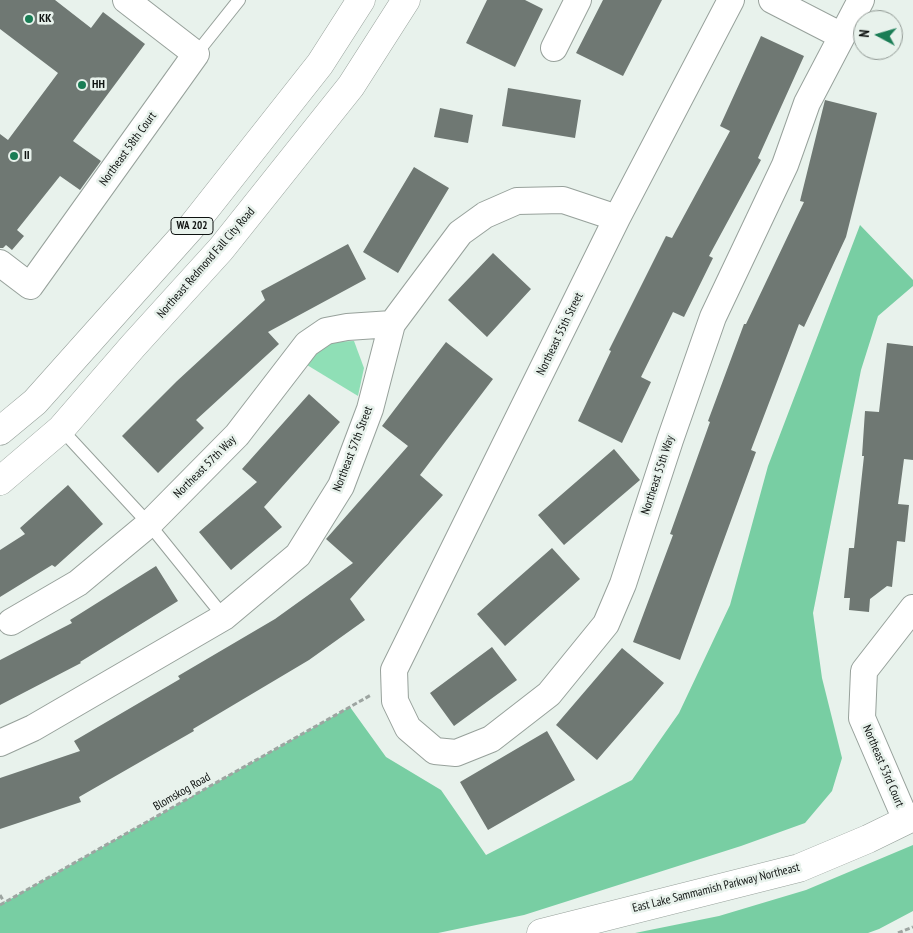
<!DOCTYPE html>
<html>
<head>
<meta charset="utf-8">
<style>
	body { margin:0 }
	#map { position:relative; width:913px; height:933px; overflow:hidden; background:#e8f2ec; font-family:"PT Sans Narrow",sans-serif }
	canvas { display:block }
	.north { position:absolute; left:853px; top:10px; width:50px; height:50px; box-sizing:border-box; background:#e8f2ec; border:1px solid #919994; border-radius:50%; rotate:276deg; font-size:14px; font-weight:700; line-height:20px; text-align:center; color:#0f1311 }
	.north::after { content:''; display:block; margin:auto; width:18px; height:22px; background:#1a7d55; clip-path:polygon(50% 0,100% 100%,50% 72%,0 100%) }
</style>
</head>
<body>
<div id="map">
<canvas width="913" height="933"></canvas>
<div class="north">N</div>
</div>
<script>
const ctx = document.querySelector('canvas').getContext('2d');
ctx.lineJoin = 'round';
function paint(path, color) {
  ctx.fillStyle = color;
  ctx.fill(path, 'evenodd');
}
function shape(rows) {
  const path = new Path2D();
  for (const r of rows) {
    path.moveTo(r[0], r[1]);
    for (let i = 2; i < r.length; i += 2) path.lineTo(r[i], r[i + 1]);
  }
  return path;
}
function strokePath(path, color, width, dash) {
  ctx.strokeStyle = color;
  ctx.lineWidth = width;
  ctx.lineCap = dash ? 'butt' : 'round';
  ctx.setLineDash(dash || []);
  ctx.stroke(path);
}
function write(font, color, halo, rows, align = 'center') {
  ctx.font = font + ' "PT Sans Narrow",sans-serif';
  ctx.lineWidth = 5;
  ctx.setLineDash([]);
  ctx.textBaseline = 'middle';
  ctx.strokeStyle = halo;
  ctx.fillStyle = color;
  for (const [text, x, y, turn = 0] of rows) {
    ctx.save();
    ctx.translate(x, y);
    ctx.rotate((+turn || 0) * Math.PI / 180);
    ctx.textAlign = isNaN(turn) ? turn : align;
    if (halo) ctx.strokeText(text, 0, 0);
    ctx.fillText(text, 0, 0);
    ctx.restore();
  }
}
paint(shape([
	[354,341,364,368,358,396,307,365,325,342]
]), '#8fdfb6');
paint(shape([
	[860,225,913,280,913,286,878,316,861,370,813,613,822,678,842,758,832,791,805,823,741,846,524,915,438,933,0,933,0,905,350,707,386,757,441,790,486,855,632,780,679,713,730,605,768,466],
	[913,845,913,911,879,929,868,933,635,933,719,916,806,890]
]), '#78cea3');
paint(shape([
	[0,0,55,0,91,28,103,12,145,44,73,141,101,161,80,190,60,176,17,230,24,236,12,250,6,245,3,248,0,248,0,134,8,140,58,73,0,29],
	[487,0,525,0,543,9,515,67,466,43],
	[603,0,662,0,623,76,576,53],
	[761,36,804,56,758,158,761,160,709,256,713,258,684,317,673,312,641,377,651,382,622,443,578,421,611,351,609,350,666,236,672,238,730,131,720,126],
	[508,88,581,100,575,138,502,126],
	[825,100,877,113,846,237,804,327,799,324,751,450,756,452,680,660,633,642,673,535,670,534,710,422,708,421,744,324,746,324,804,202,800,201],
	[440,108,473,115,468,143,434,137],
	[414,167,449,188,398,273,363,252],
	[348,244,366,279,268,332,279,344,196,420,204,428,158,473,122,436,177,381,265,300,261,291],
	[493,253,531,289,487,337,448,300],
	[446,342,493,379,420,475,443,495,350,599,365,620,309,660,193,729,194,731,79,797,81,802,0,829,0,778,80,751,74,741,180,679,178,676,275,619,353,563,326,539,408,446,382,426],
	[887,343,913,346,913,460,904,459,898,504,909,505,905,542,897,541,892,587,887,586,870,599,869,612,849,610,850,598,844,598,849,548,854,548,864,456,862,456,865,411,879,412],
	[309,394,340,422,264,507,282,527,231,570,199,532,257,482,242,469],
	[614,449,640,480,564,545,538,515],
	[68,485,103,524,55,567,52,565,0,597,0,550,25,534,20,528],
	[552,548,580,579,505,646,477,614],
	[156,566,178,601,80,662,81,663,0,705,0,660,72,623,70,620],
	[492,647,517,680,454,726,430,693],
	[622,648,664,683,597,760,556,725],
	[547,731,575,780,488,830,460,782]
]), '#6f7873');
const lane = shape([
	[196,54,239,0],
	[61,429,149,524,224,617]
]);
const street = shape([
	[731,0,617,218,394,670,395,701,408,728,435,751,456,753,491,739,549,694,606,624,623,584,670,440,713,317,785,165,807,103,861,0],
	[772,0,842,36],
	[554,48,578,0],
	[0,263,30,286,196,54,126,0],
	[11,622,78,583,149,524,237,435,307,344,326,331,347,327,392,324],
	[0,743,33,728,224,617,298,555,341,486,370,409,392,324,460,233,485,215,517,201,563,200,617,218],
	[906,820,862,718,864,671,913,608]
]);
const secondary = shape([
	[541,933,799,868,868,839,913,817]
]);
const primary = shape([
	[0,431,35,402,193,225,320,64,361,0],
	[0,481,61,429,133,346,221,249,351,86,406,0]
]);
strokePath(lane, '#97a19b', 14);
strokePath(street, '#97a19b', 28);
strokePath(secondary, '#97a19b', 29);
strokePath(primary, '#97a19b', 29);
strokePath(shape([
	[0,895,4,902],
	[0,905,371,695],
	[898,933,913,927]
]), '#9da5a1', 3, [5, 2.5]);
strokePath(lane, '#fff', 12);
strokePath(street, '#fff', 26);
strokePath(secondary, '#fff', 28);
strokePath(primary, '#fff', 28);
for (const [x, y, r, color] of [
	[29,19,5,"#1a7d55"],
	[82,85,5,"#1a7d55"],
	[14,156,5,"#1a7d55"]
]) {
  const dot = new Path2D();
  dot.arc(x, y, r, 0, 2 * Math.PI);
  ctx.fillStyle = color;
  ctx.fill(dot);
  strokePath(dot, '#e8f2ec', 2);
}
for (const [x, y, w] of [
	[192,226,42]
]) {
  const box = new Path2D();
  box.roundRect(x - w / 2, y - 8.5, w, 17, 4);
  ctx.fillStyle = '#e8f2ec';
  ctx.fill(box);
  strokePath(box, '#0f1311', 1);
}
write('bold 11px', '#0f1311', null, [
	["WA 202",192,226]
]);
write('bold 12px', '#0f1311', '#e8f2ec', [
	["KK",39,19],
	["HH",92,85],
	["II",24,156]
], 'left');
write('12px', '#0f1311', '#e8f2ec', [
	["Northeast 58th Court",128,149,-54],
	["Northeast Redmond Fall City Road",206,263,-49],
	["Northeast 55th Street",560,334,-64],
	["Northeast 57th Street",353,449,-69],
	["Northeast 57th Way",205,467,-45],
	["Northeast 55th Way",658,475,-72],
	["Northeast 53rd Court",883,766,67],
	["Blomskog Road",182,792,-30],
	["East Lake Sammamish Parkway Northeast",716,888,-14]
]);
</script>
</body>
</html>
